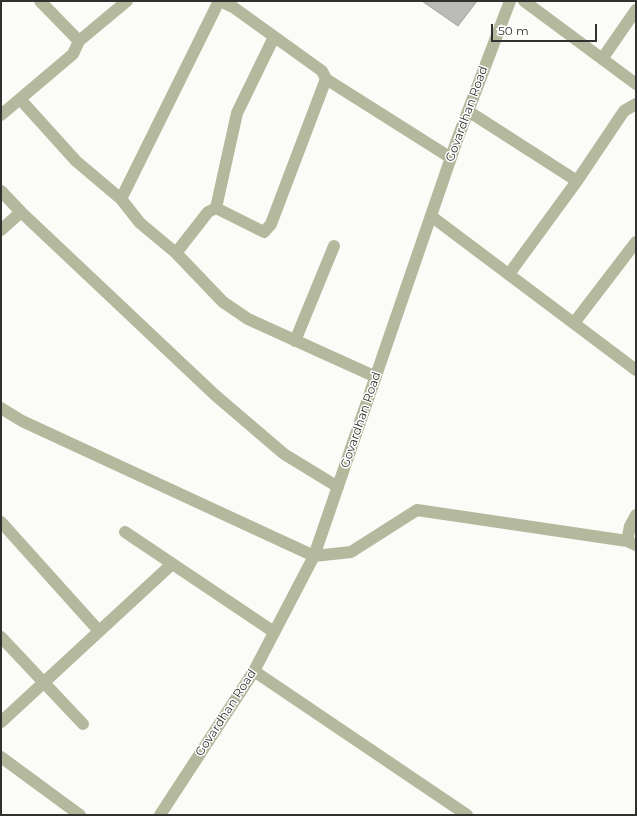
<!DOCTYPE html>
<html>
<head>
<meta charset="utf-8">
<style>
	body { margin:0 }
	#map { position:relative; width:637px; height:816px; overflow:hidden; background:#fbfcf7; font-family:Montserrat,sans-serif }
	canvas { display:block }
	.frame { position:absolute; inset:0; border:2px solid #31312f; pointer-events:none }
	.scale { position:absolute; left:491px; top:24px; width:106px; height:18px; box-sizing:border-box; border:2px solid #31312f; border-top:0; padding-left:5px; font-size:12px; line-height:14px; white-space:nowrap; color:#31312f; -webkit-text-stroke:3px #fff; paint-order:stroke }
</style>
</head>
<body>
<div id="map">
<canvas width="637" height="816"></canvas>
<div class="frame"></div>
<div class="scale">50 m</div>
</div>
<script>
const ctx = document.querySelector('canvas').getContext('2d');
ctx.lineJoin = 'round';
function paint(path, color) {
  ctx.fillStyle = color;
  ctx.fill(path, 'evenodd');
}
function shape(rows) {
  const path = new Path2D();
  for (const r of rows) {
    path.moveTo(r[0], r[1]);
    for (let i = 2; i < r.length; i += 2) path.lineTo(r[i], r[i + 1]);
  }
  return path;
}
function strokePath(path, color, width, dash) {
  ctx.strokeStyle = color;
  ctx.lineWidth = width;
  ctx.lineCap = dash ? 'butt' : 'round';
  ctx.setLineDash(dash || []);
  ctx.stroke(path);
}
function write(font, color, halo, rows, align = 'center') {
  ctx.font = font + ' Montserrat,sans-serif';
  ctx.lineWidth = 3;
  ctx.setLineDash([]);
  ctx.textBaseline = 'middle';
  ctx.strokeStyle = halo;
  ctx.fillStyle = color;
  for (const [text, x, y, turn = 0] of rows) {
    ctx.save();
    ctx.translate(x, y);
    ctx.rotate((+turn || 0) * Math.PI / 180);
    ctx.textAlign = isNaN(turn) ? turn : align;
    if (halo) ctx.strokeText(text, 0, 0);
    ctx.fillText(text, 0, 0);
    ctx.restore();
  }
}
const building = shape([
	[422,1,477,1,458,26,422,1]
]);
paint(building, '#babbb7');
strokePath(building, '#a1a29e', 1);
strokePath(shape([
	[40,1,79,41],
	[220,1,233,7,322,71,326,79,451,158],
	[524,1,636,84],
	[602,59,636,10],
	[20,99,76,161,121,199,140,223,176,253,223,302,248,319,376,377],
	[468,111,577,181],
	[1,115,73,54,79,41,127,1],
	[1,191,21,212,215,395,284,454,338,487],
	[121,199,219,1],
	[216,208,264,232,271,224,326,79],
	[216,208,237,113,274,37],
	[431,216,636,370],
	[1,230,21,212],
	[176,253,208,212,216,208],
	[509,274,577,181,624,111,636,104],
	[574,323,636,242],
	[295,341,334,246],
	[1,408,22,421,314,556,351,552,417,510,627,541,636,545],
	[1,522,99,631],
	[125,532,274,632],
	[627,541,630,526,636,515],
	[1,637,83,724],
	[254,671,467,815],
	[1,722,172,564],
	[1,757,80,815],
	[160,815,254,671,314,556,457,140,510,1]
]), '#b4b99d', 12);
write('12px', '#31312f', '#fff', [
	["Govardhan Road",467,114,-70],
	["Govardhan Road",361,420,-71],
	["Govardhan Road",226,713,-57]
]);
</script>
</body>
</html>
